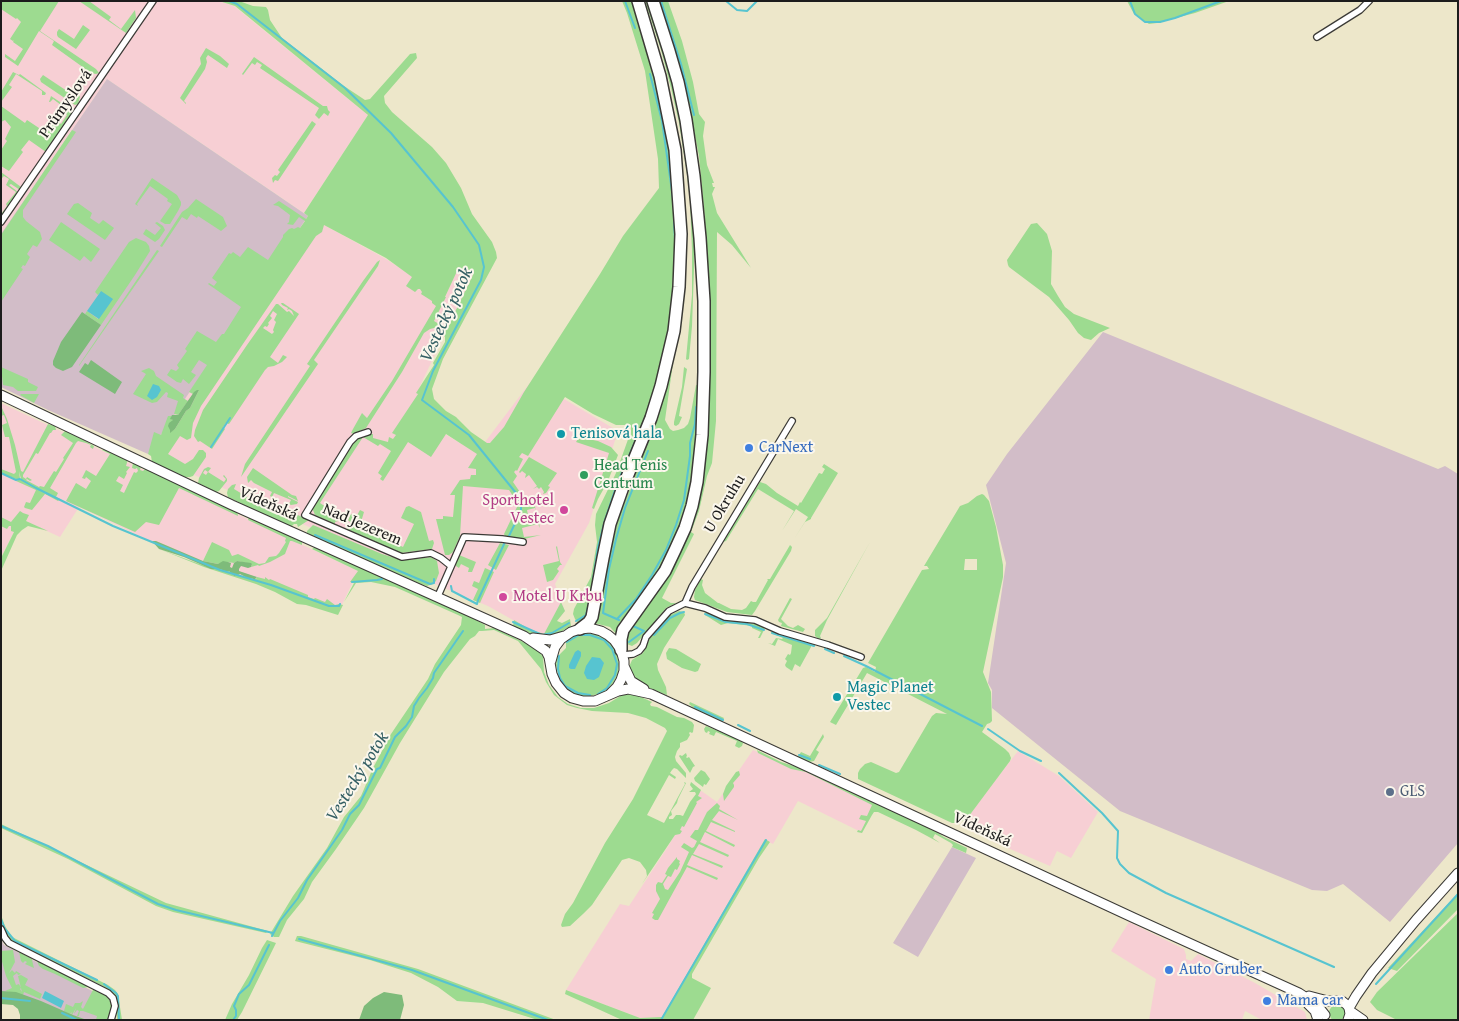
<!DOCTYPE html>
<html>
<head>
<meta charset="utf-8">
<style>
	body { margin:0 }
	#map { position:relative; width:1459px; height:1021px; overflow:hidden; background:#ede7ca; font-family:"Gentium Book Plus",serif }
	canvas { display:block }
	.frame { position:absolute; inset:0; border:2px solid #1c1c1c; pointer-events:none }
</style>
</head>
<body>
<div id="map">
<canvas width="1459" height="1021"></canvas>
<div class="frame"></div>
</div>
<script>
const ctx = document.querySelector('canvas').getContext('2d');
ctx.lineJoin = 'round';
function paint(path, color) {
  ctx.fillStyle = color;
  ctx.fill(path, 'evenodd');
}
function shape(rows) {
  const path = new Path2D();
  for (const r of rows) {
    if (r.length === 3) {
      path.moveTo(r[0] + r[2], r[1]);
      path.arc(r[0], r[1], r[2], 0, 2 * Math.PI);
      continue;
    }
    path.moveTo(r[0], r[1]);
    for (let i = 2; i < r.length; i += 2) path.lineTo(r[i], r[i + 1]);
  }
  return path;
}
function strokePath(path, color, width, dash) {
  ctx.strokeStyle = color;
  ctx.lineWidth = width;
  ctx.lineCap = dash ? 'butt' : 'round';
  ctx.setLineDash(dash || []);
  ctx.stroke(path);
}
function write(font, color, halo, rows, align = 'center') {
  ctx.font = font + ' "Gentium Book Plus",serif';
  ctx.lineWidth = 4;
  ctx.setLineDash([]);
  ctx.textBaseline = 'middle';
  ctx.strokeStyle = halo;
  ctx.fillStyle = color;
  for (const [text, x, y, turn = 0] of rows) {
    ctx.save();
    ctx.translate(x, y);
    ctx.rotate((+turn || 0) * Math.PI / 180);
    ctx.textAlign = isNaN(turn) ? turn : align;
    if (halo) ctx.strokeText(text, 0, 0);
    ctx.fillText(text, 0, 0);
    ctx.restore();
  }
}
paint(shape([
	[1,1,219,1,234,6,368,115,304,213,107,79,1,234],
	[308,216,386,259,445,297,458,268,463,269,473,275,420,386,412,415,474,451,479,450,532,380,618,431,589,523,555,584,565,611,557,621,552,633,542,634,529,629,488,606,444,588,148,454],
	[1,403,358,571,338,613,190,560,79,507,60,537,25,521,14,532,1,557],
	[753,750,780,762,798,767,874,804,861,832,798,801,773,844,765,840,662,1017,640,1018,566,990,620,904,629,906,669,845,700,790,717,802],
	[1018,751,1059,776,1098,812,1071,858,1057,851,1050,866,996,843,965,828,966,820,984,795],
	[1129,922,1184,949,1186,955,1186,959,1191,961,1198,954,1255,983,1305,1012,1307,1020,1262,1020,1245,1011,1242,1020,1149,1020,1156,979,1111,951]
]), '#f7cfd4');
paint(shape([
	[107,79,308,216,148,454,48,410,1,387,1,234],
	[1103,332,1438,469,1445,466,1458,474,1458,843,1390,922,1343,884,1327,891,1312,890,1120,811,992,708,992,690,988,683,1006,563,986,485,1007,454],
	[952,847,976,858,918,957,893,943],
	[1,939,4,945,102,996,107,1020,87,1020,21,999,1,997]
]), '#d2bdc8');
paint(shape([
	[1,1,59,1,40,31,96,69,99,73,96,74,91,73,52,45,54,41,39,31,18,66,5,57,5,54,15,61,23,49,13,42,14,40,13,41,10,39,21,22,17,18,16,19,1,9],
	[79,1,89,1,111,17,109,20,121,29,135,10,136,18,126,33],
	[219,1,239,1,253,6,266,7,268,10,270,20,282,38,344,86,365,100,370,99,410,54,416,53,417,58,384,96,385,103,392,112,432,147,446,163,461,188,472,214,492,242,496,252,497,258,443,359,432,389,434,399,446,411,456,417,471,432,487,443,490,443,504,427,524,392,600,274,623,236,659,188,658,159,645,71,627,13,622,1,633,1,651,57,668,131,679,265,662,376,616,500,590,615,580,623,578,623,575,619,573,614,574,609,591,577,597,542,595,525,596,514,616,473,631,431,631,425,616,425,593,414,565,397,528,456,522,453,519,457,523,459,517,471,516,470,514,472,517,476,513,482,526,501,527,504,533,501,535,506,536,513,535,508,527,510,530,525,538,523,538,518,540,528,538,524,522,528,524,537,541,535,520,540,505,536,504,534,517,507,515,499,509,490,463,486,460,536,453,552,449,555,445,555,436,519,443,519,443,516,453,517,455,495,450,495,460,480,470,479,471,475,476,475,476,469,468,468,477,454,446,434,431,457,408,442,383,481,380,479,382,476,378,473,391,451,380,444,378,446,363,437,320,503,341,517,338,521,335,522,335,524,315,515,313,510,312,508,350,448,356,440,365,435,373,434,373,438,388,442,389,437,393,439,396,435,392,433,418,394,416,393,434,365,433,363,445,342,445,337,440,330,441,328,447,330,453,317,450,313,452,312,455,312,473,275,463,269,458,269,445,297,446,297,434,321,439,324,438,327,430,329,424,333,402,372,366,428,354,434,351,433,353,429,362,413,367,418,392,381,436,306,432,303,432,301,421,294,422,292,420,289,418,289,415,292,406,286,412,277,386,258,324,225,322,232,316,236,201,406,193,423,191,438,187,440,180,436,168,454,185,464,193,459,199,450,203,450,206,453,206,457,193,476,190,477,185,477,152,462,151,456,148,454,154,432,161,435,168,416,171,416,171,419,173,420,170,432,175,429,186,411,190,408,199,390,193,394,189,392,207,365,199,360,191,372,196,375,189,384,183,379,181,383,177,382,167,375,171,369,176,371,179,368,177,365,187,351,185,349,197,331,216,342,222,334,224,334,241,307,208,284,209,283,214,286,217,282,212,278,229,253,231,254,233,252,240,257,248,247,268,260,283,237,283,235,289,229,292,228,294,229,298,227,300,228,305,221,299,217,293,225,287,224,289,222,290,215,278,206,273,205,279,201,306,219,308,216,304,213,368,115,235,6],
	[645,1,648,1,671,73,680,115,689,173,694,234,694,270,692,326,689,359,687,360,686,359,692,295,692,250,690,202,687,174,679,123,671,88,661,50],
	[660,1,668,1,682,41,693,82,699,114,705,122,703,136,707,165,714,183,712,183,713,187,715,187,712,194,717,213,751,268,732,245,717,232,716,421,712,463,707,476,699,511,691,532,694,534,662,598,671,603,676,603,666,608,637,643,632,646,627,644,624,639,690,524,708,310,705,219,699,156,684,79],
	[1127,1,1229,1,1195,13,1157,23,1149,24,1134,14],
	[83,25,90,30,76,49,58,37,57,35,57,32,59,29,74,39],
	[206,48,220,56,229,64,227,68,208,55,206,58,207,62,205,69,184,101,186,103,186,104,180,98,201,64,200,58],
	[254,57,323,106,327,106,328,110,330,112,328,116,324,113,319,119,315,115,319,108,260,68,262,65,257,62,255,65,252,63,243,75,242,74],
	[13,72,19,75,20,74,46,93,45,95,42,95,42,91,16,74,9,85,12,87,1,102,1,92],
	[43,75,70,93,72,90,75,92,76,90,77,91,80,97,78,104,75,105,41,82,40,79],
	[51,96,69,108,71,114,70,117,46,152,29,140,21,150,23,152,9,171,1,166,1,150,7,141,5,139,11,127,5,120,1,122,1,106,25,123,27,120,45,132,50,125,52,126,56,120,61,124,67,115,62,111,65,108,53,99,50,102,49,102],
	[312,121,316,124,278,181,275,180,273,183,272,178,275,175,277,176,280,172,278,170],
	[72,130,76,132,23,210,23,217,26,221,40,232,42,239,37,247,33,245,27,254,30,257,25,266,23,265,21,268,23,269,1,302,1,235],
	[1,172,21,187,20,190,11,184,9,185,18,192,1,218,1,214,7,206,6,204,16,192,6,185,9,179,4,176,1,179],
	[152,178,177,195,181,202,181,205,178,211,170,224,165,224,160,221,172,204,167,201,168,199,150,186,137,204,138,206,135,204],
	[196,199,223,217,227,226,221,231,198,216,197,218,191,214,187,220,182,217,162,247,160,246,182,212,188,208],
	[78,203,92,213,90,218,99,224,103,220,114,228,105,240,67,214,74,204],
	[61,222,100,249,91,262,84,256,80,261,49,240],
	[157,222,163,226,165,230,159,239,155,242,143,234,146,229,155,235,161,228,155,223],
	[1037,223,1047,234,1052,251,1051,284,1058,296,1065,307,1074,314,1110,328,1099,333,1091,340,1084,338,1078,333,1069,320,1049,297,1009,267,1008,265,1007,260,1031,224],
	[136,238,146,242,149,246,150,251,135,275,101,325,85,314,87,311,98,319,101,291,98,295,95,292,129,242],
	[157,250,159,251,79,366,79,365],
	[380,260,378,266,314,360,318,364,241,477,245,464,310,366,307,364,363,281,377,262],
	[281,303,283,303,299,314,270,357,278,363,283,355,287,357,282,362,274,366,268,367,265,370,229,424,226,423,223,427,225,429,212,449,200,441,198,442,194,436,195,430,203,410,247,345,276,304,278,304,287,312,289,311,294,316,292,311,289,309,287,310,288,308,282,305],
	[273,311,277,314,274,320,276,322,273,330,274,332,272,334,263,328,265,326,267,327,269,324,268,323,272,318,270,316],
	[673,363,665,420,670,429,673,431,678,430,684,428,688,424,690,418,696,385,700,386,697,456,686,515,668,558,644,595,621,622,617,635,610,627,594,623,599,614,608,564,618,520,659,413],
	[1,367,28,379,28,382,38,387,36,391,18,391,13,387,3,385],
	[684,367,687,369,679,416,682,417,679,424,676,426,674,425,674,422,682,387],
	[149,368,154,371,156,376,184,395,183,398,188,401,178,415,174,414,178,401,167,397,168,393,166,392,157,402,152,403,133,394,146,374,141,371],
	[21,394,39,394,34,403,20,395],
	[1,406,7,419,15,445,21,471,23,472,48,424,55,426,56,430,53,430,51,433,50,433,38,454,36,453,23,475,23,477,26,479,27,477,32,480,30,481,27,479,26,480,39,487,40,486,44,487,54,471,56,472,64,459,63,458,73,443,61,435,66,430,94,446,93,449,90,447,91,445,86,443,78,441,76,443,50,488,58,493,56,497,60,499,58,501,45,494,32,510,25,508,24,507,26,502,30,503,36,490,16,481,21,479,19,471,20,479,16,479,1,473,1,469,14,474,16,472,9,437,5,437,2,425,7,423,4,415,1,416],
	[583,438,598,441,611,447,618,455,608,481,598,499,594,509,592,508,609,453,576,442,578,439],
	[104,449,128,459,126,466,130,467,126,472,127,473,124,479,119,476,116,481,123,485,120,491,124,493,134,472,136,473,138,471,137,468,135,469,132,468,133,463,141,466,140,470,143,471,146,468,237,511,238,516,179,488,159,525,146,522,135,532,66,501,76,483,86,489,91,481,86,477,85,479,82,478,86,470,96,476,110,454,102,450],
	[529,457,557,473,548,486,550,487,546,493,543,494,544,492,541,487,539,489,537,487,533,489,537,486,529,475,525,478,526,474,522,471,520,473,519,472],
	[824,464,838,473,811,518,811,519,805,522,794,539,808,517,796,509,782,531,794,511,758,489,726,541,723,542,760,482,766,484,777,493,798,506,800,502,801,503,819,473,822,474,825,469,822,467],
	[208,467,211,468,208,472,205,470,203,473,206,475,208,472,224,482,226,479,223,476,224,475,227,479,227,481,219,491,216,492,198,483,199,478,204,469],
	[253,468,292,495,296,496,298,501,288,496,288,497,298,502,297,504,291,505,289,504,291,500,274,493,272,497,270,496,272,492,254,483,251,480,248,483,247,477],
	[236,484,234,489,249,498,252,495,257,497,255,503,289,517,291,512,309,520,298,527,297,524,294,524,292,526,295,528,294,529,228,497,227,493,228,489,232,485],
	[982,494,984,495,989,501,996,527,1003,565,1003,577,983,672,991,692,992,721,990,723,987,724,982,732,1005,749,1009,753,1011,758,1010,761,966,820,956,823,952,823,858,779,858,773,860,769,865,764,871,762,896,773,899,772,932,716,936,713,947,714,867,673,836,725,830,722,863,668,866,667,875,672,876,667,868,663,922,570,929,569,927,566,924,566,960,506,968,503,977,496],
	[965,559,977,559,977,570,964,570],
	[409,506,421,512,429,541,433,540,434,543,432,549,401,553,347,529,346,527,346,524,350,526,352,524,348,520,351,514,356,517,360,510,364,512,361,522,401,540,399,545,403,547,414,524,401,518,406,507],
	[20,511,23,513,29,515,26,521,48,531,28,526,22,530,17,535,1,571,1,558,14,532,11,531,11,526,9,526,7,529,1,526,1,517,11,522],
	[249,517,302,542,302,545,292,541,290,541,285,554,270,562,259,566,258,565,251,567,252,564,237,561,234,563,228,562,218,564,203,561,212,542,229,550,232,556,238,554,259,564,265,563,269,557,276,556,279,553,286,542,285,541,286,538,248,520],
	[313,525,382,554,398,559,407,560,431,557,437,561,439,573,436,581,433,584,427,586,421,584,365,562,307,535,307,531],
	[870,542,827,620,820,636,821,638,819,639,815,636,815,630,827,618],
	[500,543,509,545,496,570,488,565],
	[790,545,792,547,791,551,755,611,752,615,727,612,695,600,694,597,695,590,701,579,703,580,702,585,705,593,718,603,719,603,731,609,742,610,746,608,751,601,753,602,756,602,768,580,767,579,770,579],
	[557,546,560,562,562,565,560,565,557,569,559,571,553,580,547,582,543,565,559,561,556,547],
	[315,547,471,617,485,625,485,629,494,628,538,649,543,657,544,672,549,685,558,697,568,704,581,708,594,708,609,703,622,695,634,694,652,702,650,704,651,706,657,707,677,717,684,718,692,722,694,725,693,732,692,733,690,732,689,733,690,735,687,740,680,743,680,747,677,751,675,757,676,761,686,773,686,778,677,769,674,768,672,770,670,773,676,777,675,779,669,775,647,815,664,823,685,784,684,782,686,783,678,799,677,803,671,811,672,815,669,817,669,819,673,819,676,815,680,815,683,816,690,802,696,794,695,792,689,792,693,789,690,785,691,782,701,790,698,796,702,798,696,802,697,803,684,827,682,826,680,830,682,831,680,834,675,835,642,884,647,876,646,870,640,862,629,858,622,860,592,905,583,914,570,926,562,927,561,925,565,914,573,903,605,843,633,799,667,731,665,728,646,718,628,713,592,711,577,708,567,705,554,695,546,682,541,669,518,641,494,630,482,631,479,631,475,636,470,639,444,672,400,743,364,808,336,849,312,882,304,899,287,920,279,937,274,937,270,934,293,896,327,848,344,817,361,796,373,768,391,734,428,679,435,664,461,625,462,617,458,615,395,587,371,582,356,583,344,602,354,583,350,582,358,571,312,549],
	[159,549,205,566,229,571,234,576,238,574,243,577,252,578,256,579,257,577,265,579,265,577,269,580,270,579,308,595,308,597,314,599,315,598,325,602,327,599,335,605,339,604,343,605,338,615,306,605,297,604,275,592,256,584,204,567],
	[459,555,476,562,472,572,468,572,469,568,461,564,459,568,456,566,455,564],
	[485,568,494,572,480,603,473,600,478,589,472,586,474,581,479,583],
	[790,598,792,599,781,619,788,626,793,628,798,625,805,629,803,632,781,626,782,623,779,622,778,620],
	[561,602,565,611,557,621,562,623,570,619,571,626,553,636,536,636,513,626,514,620,529,629,544,634],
	[679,611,684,612,685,615,664,648,657,664,658,670,666,687,667,695,649,688,636,682,630,671,629,667,632,660,643,653,650,638,670,615],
	[706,612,726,620,755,624,764,627,764,630,760,638,758,638,761,632,752,628,752,626,728,623,721,625,705,615],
	[772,631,815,644,815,646,811,646,811,647,800,667,795,664,792,671,786,667,785,665,787,661,785,659,788,654,790,655,791,653,792,645,778,639,775,646,768,643,772,644,776,638,782,639,783,638,771,633],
	[585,633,594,634,602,637,610,642,616,651,619,664,618,674,613,683,604,692,591,696,580,696,566,689,560,680,556,665,557,657,566,648,566,642,571,637],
	[669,648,676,649,701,664,698,671,695,672,682,668,667,659,666,653],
	[690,702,724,718,722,722,695,709,689,704],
	[706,726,740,740,743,743,742,746,739,748,735,746,737,741,716,732,714,736,709,734,710,732,708,731,707,733,705,732,704,729],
	[823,734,824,737,816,750,819,752,814,761,809,762,798,757,801,752,810,756],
	[757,750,781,762,807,770,823,779,825,779,928,826,944,837,967,848,966,853,952,847,953,845,951,843,935,834,933,838,940,843,916,830,878,812,874,812,872,815,862,833,857,832,858,830,861,831,866,821,859,819,861,815,867,816,872,805,806,772,791,769,758,753],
	[686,753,687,756,686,757,687,758,689,757,695,766,693,767,690,773,679,756,680,755,682,756],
	[701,770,705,772,710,779,706,785,704,784,703,787,695,781,694,778],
	[739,771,740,775,733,783,734,785,734,787,724,801,723,794,726,786,736,772],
	[717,803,720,806,719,809,738,820,719,811,712,820,735,831,735,832,711,822,706,831,735,845,734,847,705,832,700,842,729,855,728,857,699,844,693,854,723,866,722,868,692,855,687,865,718,878,717,880,687,867,658,920,655,920,652,918,654,914,652,913,660,899,656,891,656,885,658,882,662,883,667,875,665,874,668,868,677,857,677,859,680,861,679,863,680,864,677,870,675,869,671,877,668,876,663,884,665,889,668,890,680,872,689,852,681,847,684,843,692,848,694,847,697,841,690,837,695,830,698,830,707,812],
	[1,824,166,903,268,931,266,933,173,912,156,906,68,859,1,828],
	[765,839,770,842,759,858,692,974,692,978,711,988,693,1020,622,1020,565,994,566,990,640,1018,662,1017],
	[1458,893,1458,909,1397,971,1388,968],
	[1458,913,1458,1020,1397,1020,1377,1010,1370,1002,1377,992],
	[1,915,5,926,12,937,108,985,115,990,118,994,122,1020,117,1020,116,1004,111,992,103,986,12,942,6,936,1,924],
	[297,936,301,936,418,969,556,1020,538,1020,483,1003,457,1001,438,987,411,973,370,960,295,941],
	[267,940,276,943,242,1012,237,1020,225,1020,232,1004,249,975,262,948],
	[13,950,15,962,9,973,12,970,15,973,16,971,21,974,18,975,17,973,13,976,16,985,19,984,21,988,20,989,22,992,18,976,21,975,28,979,25,985,42,994,40,999,24,992,23,995,5,991,12,988,6,976,1,958,1,951],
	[19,952,32,959,32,960,29,959,32,960,34,968,25,964,27,962,25,961,23,963,21,961],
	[37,961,88,985,88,987,83,988,55,974,43,969,39,966],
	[94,988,106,995,110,999,112,1010,109,1020,96,1020,97,1016,83,1011,80,1011,79,1016,77,1016,79,1011,77,1010,74,1014,76,1008,72,1015,71,1015,72,1012,70,1014,64,1011,66,1004,73,1007,75,1003,80,1003,83,1001,81,1007,83,1009],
	[1337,1013,8]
]), '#9ddb90');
paint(shape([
	[82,312,101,325,72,367,63,371,56,368,53,365,53,361,61,342],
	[91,360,122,382,115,394,79,372,85,363,88,365],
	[197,390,199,390,190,408,186,411,175,429,170,433,170,430,168,426,169,423,173,420,170,419,172,415,178,415,194,392],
	[152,541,156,541,203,561,218,564,223,561,228,562,231,563,230,567,232,568,234,563,237,561,251,563,252,564,251,567,248,568,241,566,239,569,239,571,257,577,254,580,252,578,249,579,240,574,234,576,229,571,225,571,220,569,211,569,184,557,159,549],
	[1,991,16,992,41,1001,73,1015,87,1020,20,1020,20,1015,18,1009,13,1005,1,1004],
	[384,992,402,995,404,1005,400,1020,359,1020,364,1006,373,998]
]), '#7ebb7a');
paint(shape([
	[101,291,113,299,99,319,87,311],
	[153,384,159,386,161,390,157,397,152,400,147,396],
	[578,650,581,652,581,656,575,669,571,669,569,668,569,665,575,652],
	[592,657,600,658,604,663,599,677,594,680,587,679,584,673,586,666],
	[45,991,64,1001,61,1008,42,998]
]), '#57c4d0');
strokePath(shape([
	[229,1,237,4,345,88,391,133,453,207,479,245,484,267,481,280,433,371,422,400,469,435,516,493,521,504,521,511,508,538],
	[625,1,635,28],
	[661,1,681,64,694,115],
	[726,1,737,10,747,11,757,1],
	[1130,1,1135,14,1145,22,1160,22,1175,18,1221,1],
	[650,74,662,121,673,198],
	[674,220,675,240],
	[211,447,230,418],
	[1,473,16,480,20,479,36,488,113,526,220,570,271,585,329,606,339,606,340,604],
	[315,535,430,584,434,583,434,579],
	[593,580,598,547,605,520,617,484,647,414],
	[352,582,377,580,382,579],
	[451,586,452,591,454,592,477,604,478,600,505,542],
	[705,614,726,622,747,624,764,630],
	[617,619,636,599,652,575,666,550,676,525,684,500,690,456,690,443,695,424,696,407],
	[619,620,603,613,609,569,616,539,625,508,648,451],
	[576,621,586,615,590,599],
	[513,622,542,635,552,633,569,623],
	[772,633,814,646],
	[654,635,670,618,680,613,684,612],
	[567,642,579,635,590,635,604,640,612,649,617,664,615,675,607,688,598,694],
	[629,642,644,631,633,626],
	[825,649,834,653],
	[559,656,558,669,560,678,565,686,578,693,590,695],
	[844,656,866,666,982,726],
	[695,707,723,720],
	[738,725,750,731],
	[988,729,1020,751,1041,761],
	[799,755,810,759],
	[819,765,840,774],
	[1059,773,1102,813,1118,831,1117,858,1120,864,1129,873,1166,893,1334,967],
	[1,826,48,846,158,904,176,910,273,933],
	[1,919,5,929,15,941,97,980],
	[272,936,280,921,298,898,307,880,342,830,350,814,359,805,377,769,380,768,395,737,406,726,412,717,414,706,419,698,427,688,433,678,434,673,463,631],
	[299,939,412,970,548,1020],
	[104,984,116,993,118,996,119,1020],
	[1376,984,1458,894],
	[1,998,30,1001],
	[62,1013,77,1020],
	[233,1020,236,1016,236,1010,234,1006,239,994,249,985,269,945],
	[661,1020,766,840]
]), '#57c4d0', 2);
const street = shape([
	[1317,37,1360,10,1369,1],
	[1,222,153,1],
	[368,432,356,436,350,442,305,515,402,557,431,553,441,558,451,566],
	[438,596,464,537,502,539,523,542],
	[685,603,692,587,792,421],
	[623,655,633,654,639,651,643,646,646,637,669,611,685,603,705,608,725,617,755,620,780,631,828,645,861,657],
	[1,929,5,938,9,943,108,993,113,998,115,1006,111,1020]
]);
const secondary = shape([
	[1,395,232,505,524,636,546,651,549,657,552,674,556,683,564,693,572,698,583,701,595,701,618,691,628,689,651,694,1134,918,1299,993,1317,1005,1325,1015],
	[533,638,550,640,564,636],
	[551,661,555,647,561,639,571,632,580,629,590,628,601,631,608,635,614,640,621,650,624,661,624,671,621,680,617,687,610,694],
	[624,666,631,681,644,689],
	[1309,996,1328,1001,1342,1001,1347,1005,1349,1008,1350,1014,1348,1020],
	[1308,1004,1315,1011,1318,1020],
	[1349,1008,1356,996,1372,973,1416,920,1458,873],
	[1350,1011,1363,1020]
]);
const highway = shape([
	[580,629,589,622,592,617,603,558,610,524,623,487,651,418,661,386,674,331,679,287,681,234,675,150,660,76,638,1],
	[621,650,621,639,623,630,665,571,675,550,685,528,692,506,697,482,702,435,704,372,704,301,700,238,694,176,686,120,678,82,669,51,653,1]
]);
strokePath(street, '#3b3a36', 8);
strokePath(secondary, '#3b3a36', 11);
strokePath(highway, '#3b3a36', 14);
strokePath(street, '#fff', 5.5);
strokePath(secondary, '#fff', 9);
strokePath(highway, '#fff', 11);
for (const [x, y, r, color] of [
	[561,434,5,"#0f9aa8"],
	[749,448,5,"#3f7fe0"],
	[584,475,5,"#2e9e5b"],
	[564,510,5,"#d1479c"],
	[503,597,5,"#d1479c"],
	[837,697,5,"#0f9aa8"],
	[1390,792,5,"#5c6f8a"],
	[1169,970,5,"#3f7fe0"],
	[1267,1001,5,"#3f7fe0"]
]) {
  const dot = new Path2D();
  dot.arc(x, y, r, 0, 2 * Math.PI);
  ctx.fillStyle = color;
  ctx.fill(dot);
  strokePath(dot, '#fbf7ec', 2);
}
write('16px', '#1c1c1c', '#fbf7ec', [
	["Průmyslová",66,104,-55],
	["Vídeňská",268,504,24],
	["U Okruhu",725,504,-59],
	["Nad Jezerem",362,525,23],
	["Vídeňská",982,830,25]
]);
write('16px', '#0d838f', '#fbf7ec', [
	["Tenisová hala",571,434],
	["Magic Planet",847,688],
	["Vestec",847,706]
], 'left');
write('16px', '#366cbe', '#fbf7ec', [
	["CarNext",759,448],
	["Auto Gruber",1179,970],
	["Mama car",1277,1001]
], 'left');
write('16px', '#27864d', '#fbf7ec', [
	["Head Tenis",594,466],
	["Centrum",594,484]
], 'left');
write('16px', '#b23c85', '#fbf7ec', [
	["Sporthotel",554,501],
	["Vestec",554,519],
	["Motel U Krbu",513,597,"left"]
], 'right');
write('16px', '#4e5e75', '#fbf7ec', [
	["GLS",1400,792]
], 'left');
write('italic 18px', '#345f64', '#fbf7ec', [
	["Vestecký potok",447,315,-65],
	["Vestecký potok",358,777,-58]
]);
</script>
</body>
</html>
